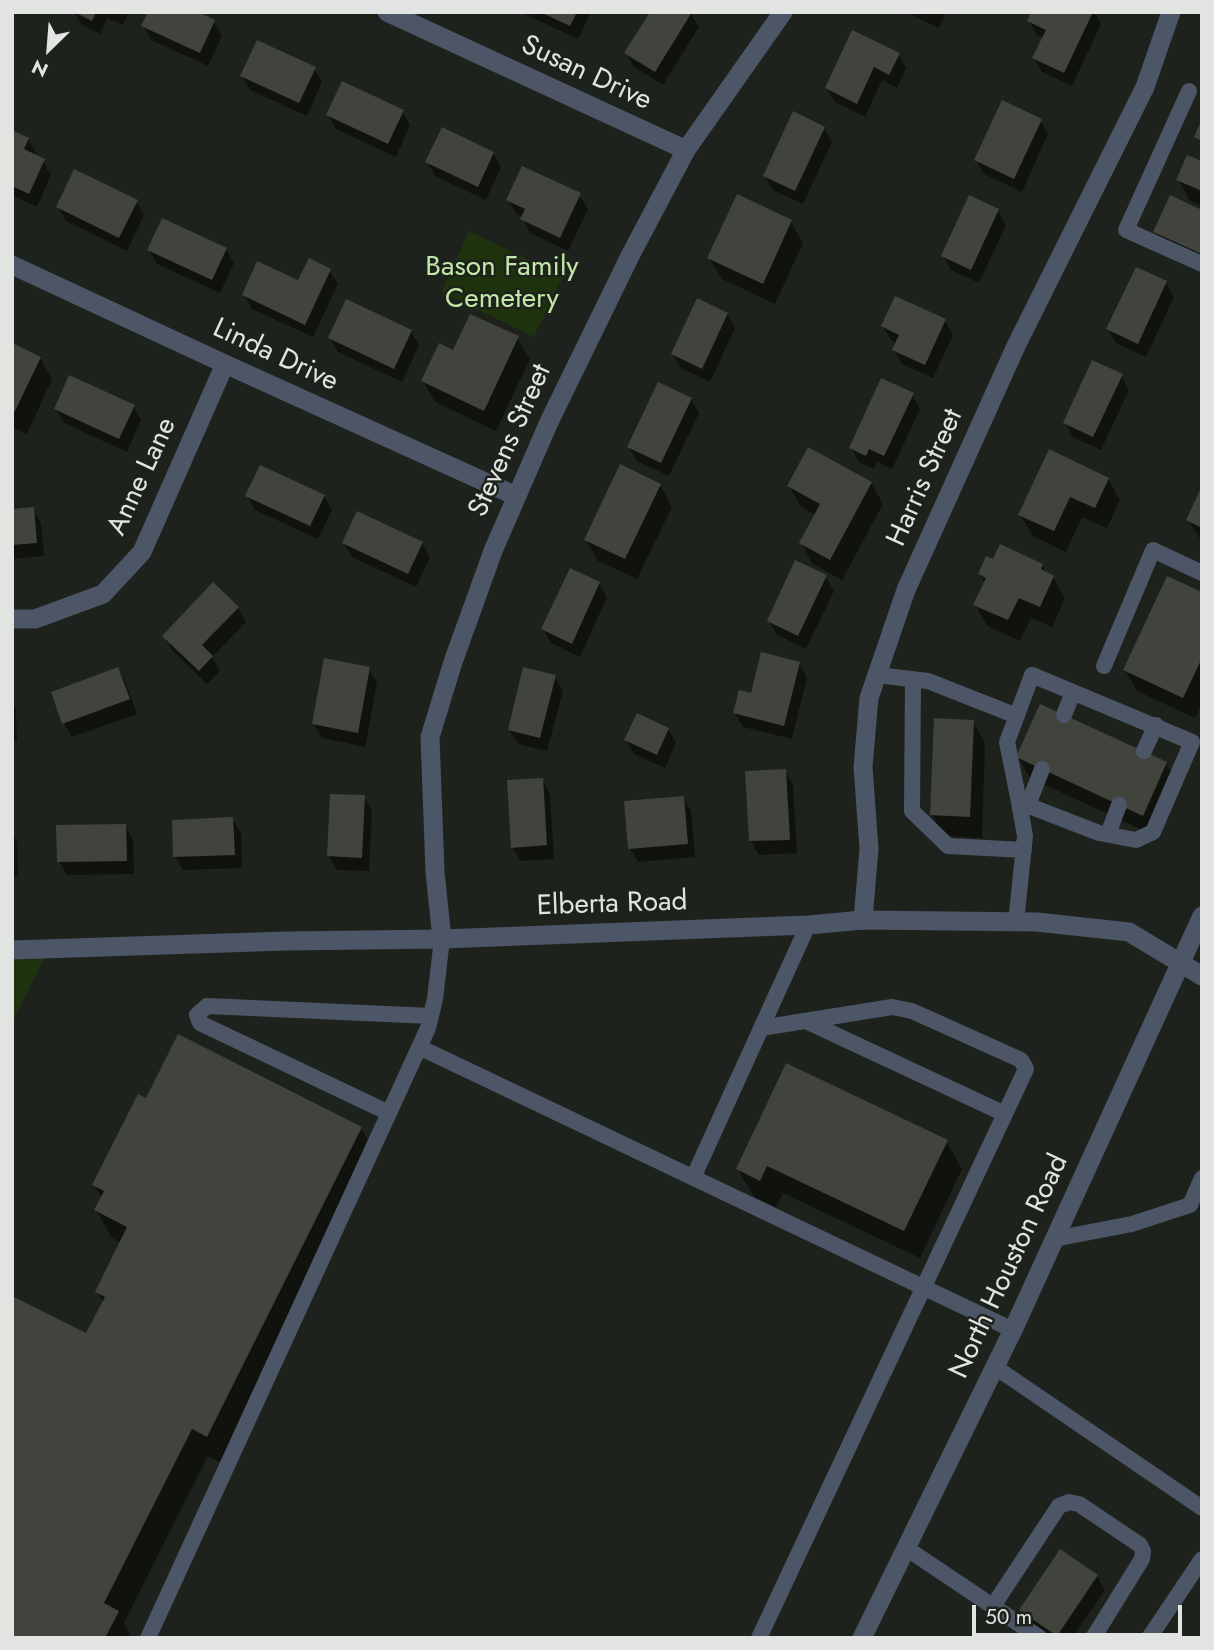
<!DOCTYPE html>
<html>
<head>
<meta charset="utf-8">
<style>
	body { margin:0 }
	#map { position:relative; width:1214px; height:1650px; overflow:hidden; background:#1e221c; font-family:Jost,sans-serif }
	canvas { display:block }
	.frame { position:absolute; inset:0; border:14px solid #e1e4e0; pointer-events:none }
	.north { position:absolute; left:14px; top:14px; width:70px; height:70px; -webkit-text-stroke:5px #1e221c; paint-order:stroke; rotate:205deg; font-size:19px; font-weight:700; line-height:28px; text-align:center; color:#e1e4e0 }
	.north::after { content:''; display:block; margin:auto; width:24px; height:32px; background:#e1e4e0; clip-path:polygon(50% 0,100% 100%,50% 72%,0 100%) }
	.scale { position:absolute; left:972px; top:1605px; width:210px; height:32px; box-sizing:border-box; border:4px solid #e1e4e0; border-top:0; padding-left:9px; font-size:21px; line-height:24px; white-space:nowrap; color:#e1e4e0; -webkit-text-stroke:5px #1e221c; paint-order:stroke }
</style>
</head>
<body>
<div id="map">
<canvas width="1214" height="1650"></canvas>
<div class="frame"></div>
<div class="north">N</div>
<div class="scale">50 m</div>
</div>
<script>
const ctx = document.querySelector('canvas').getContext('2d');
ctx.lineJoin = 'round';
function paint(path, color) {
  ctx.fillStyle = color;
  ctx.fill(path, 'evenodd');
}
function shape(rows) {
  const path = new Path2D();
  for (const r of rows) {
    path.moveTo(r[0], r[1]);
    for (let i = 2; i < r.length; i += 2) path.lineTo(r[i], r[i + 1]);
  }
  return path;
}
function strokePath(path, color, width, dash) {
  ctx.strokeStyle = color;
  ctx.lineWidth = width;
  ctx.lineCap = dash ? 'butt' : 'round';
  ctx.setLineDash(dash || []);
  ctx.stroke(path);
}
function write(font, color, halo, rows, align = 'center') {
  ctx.font = font + ' Jost,sans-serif';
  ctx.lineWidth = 5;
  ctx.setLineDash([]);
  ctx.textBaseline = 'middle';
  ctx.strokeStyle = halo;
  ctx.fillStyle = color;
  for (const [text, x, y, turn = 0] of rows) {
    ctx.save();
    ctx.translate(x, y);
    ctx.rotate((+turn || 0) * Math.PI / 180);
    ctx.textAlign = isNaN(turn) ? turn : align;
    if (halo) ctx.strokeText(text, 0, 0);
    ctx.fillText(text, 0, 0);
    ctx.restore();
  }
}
paint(shape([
	[469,231,563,276,534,337,441,292],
	[49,949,12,1022,12,950]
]), '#1e320e');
paint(shape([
	[74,12,129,12,123,25,107,18,100,34,82,25],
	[520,12,591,12,578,39],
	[690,12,699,27,663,85,634,67,626,53],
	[905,12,946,12,939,28],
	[1033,12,1094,12,1101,24,1072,86,1042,72,1034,58,1044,38,1037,35,1029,21],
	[214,22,222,36,208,66,151,40,143,26],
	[898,54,906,68,897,88,882,80,865,117,835,102,826,88],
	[314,68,322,82,307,116,250,90,242,76],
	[402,111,410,125,396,157,336,129,328,115],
	[1040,120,1048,134,1022,192,984,174,976,160],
	[824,128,832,142,803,204,773,190,765,176],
	[12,132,28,139,36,153,34,156,43,161,51,175,37,207,12,195],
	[493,153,501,167,486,200,435,176,427,162],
	[1202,163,1202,206,1190,201,1178,179],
	[579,195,588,209,568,251,530,233,523,217,516,214,508,200],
	[136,201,144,215,127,251,66,221,58,207],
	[998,211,1006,225,979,283,951,270,943,256],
	[1202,212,1202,269,1168,253,1155,232],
	[791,222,803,243,775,304,722,279,709,258],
	[226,249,234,263,220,293,157,264,149,250],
	[329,270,338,284,313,337,252,309,244,295,299,283],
	[1166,283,1174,297,1146,357,1116,343,1108,329],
	[727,314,735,328,710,382,681,368,673,354],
	[945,321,953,335,933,378,902,364,894,350,897,343,891,340,883,326],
	[411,331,419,345,402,382,338,352,330,338],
	[517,338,530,359,496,431,435,402,423,381],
	[12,345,40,358,52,379,27,434,12,427],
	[1121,376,1129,390,1101,450,1073,437,1065,423],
	[912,395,920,409,892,469,877,462,874,469,859,462,851,448],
	[691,399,699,413,669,476,637,461,629,447],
	[133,406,141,420,127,452,64,423,56,409],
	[1108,479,1120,500,1107,528,1082,517,1066,552,1033,536,1020,515],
	[871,483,883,504,842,580,813,564,801,543,816,515,801,507,789,486],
	[660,485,672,507,637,579,598,561,586,540],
	[1202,490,1202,542,1188,520],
	[247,496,324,496,332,510,318,539,255,510],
	[33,509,41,523,44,556,12,559,12,511],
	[344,543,422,543,430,557,416,587,352,557],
	[1042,565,1047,574,1053,577,1065,598,1052,627,1031,618,1020,641,987,626,975,604,985,583,980,574],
	[825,576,834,591,806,649,777,635,769,621],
	[599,583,607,597,580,657,551,643,543,629],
	[1202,594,1202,704,1195,718,1137,691,1125,670],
	[238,608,246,622,212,657,220,671,207,684,172,650,164,636],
	[799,663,807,677,792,739,743,727,735,713,752,695],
	[118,669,126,683,137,714,72,737,64,723,53,693],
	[369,669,377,683,365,747,322,738,314,724],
	[555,677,563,691,547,751,518,744,509,730],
	[12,702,16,709,17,741,12,741],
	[973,722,985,743,982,838,944,836,932,815],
	[668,729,676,743,665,768,634,754,626,740],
	[1018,757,1166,764,1178,785,1155,836,1030,778],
	[785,771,793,785,797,853,759,855,751,841],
	[542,780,550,794,554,859,521,861,512,847],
	[364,797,372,811,369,871,337,870,329,856],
	[683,797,691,811,695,857,638,862,630,848],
	[232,819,241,833,242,868,183,870,175,856],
	[125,826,133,840,134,874,67,875,59,861],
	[12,833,17,842,18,877,12,877],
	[147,1101,361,1128,377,1156,223,1464,208,1456,124,1623,132,1638,12,1638,87,1335,104,1303,97,1292,121,1243,112,1238,96,1210,102,1199,94,1185],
	[946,1141,962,1169,920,1258,783,1193,776,1207,754,1197,738,1169],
	[1097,1576,1105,1590,1072,1638,1049,1638,1029,1624,1021,1610]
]), '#0007');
paint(shape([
	[74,12,96,12,92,21],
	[148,12,198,12,215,20,200,53,141,26],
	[540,12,577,12,570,26],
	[650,12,692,12,655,72,624,53],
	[1031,12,1093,12,1064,73,1032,58,1046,30,1027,21],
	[852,30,900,53,889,75,874,67,857,104,825,88],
	[257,40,316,67,299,103,240,76],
	[342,81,404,110,388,144,326,115],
	[1002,100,1042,119,1014,179,974,160],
	[793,111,825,127,795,191,763,176],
	[1202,119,1202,141,1194,137],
	[442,127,494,152,478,187,425,162],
	[12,130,29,138,24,149,45,159,29,194,12,186],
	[1187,155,1202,161,1202,191,1176,180],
	[522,166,581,193,560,238,520,219,525,209,506,200],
	[74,169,138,200,119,238,56,207],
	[737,194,792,220,763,284,707,258],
	[969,195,999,209,971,270,941,256],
	[1170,195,1202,210,1202,254,1153,232],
	[162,218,227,248,212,280,147,250],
	[309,258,331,269,305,325,242,295,257,261,298,280],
	[1136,267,1167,281,1138,344,1106,329],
	[895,296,946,319,925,365,892,350,899,335,881,326],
	[697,298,728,313,702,369,671,354],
	[346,299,412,330,394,369,328,338],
	[470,314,519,336,484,411,421,381,439,343,453,350],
	[12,343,41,357,14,413,12,412],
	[1092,360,1123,374,1093,437,1063,423],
	[69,375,135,405,119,439,54,409],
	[881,378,914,393,884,456,869,449,866,456,849,448],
	[658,382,692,398,661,463,627,447],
	[808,447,872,482,830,560,799,543,820,504,787,486],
	[1049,449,1109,478,1095,508,1070,497,1054,531,1018,515],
	[620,464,661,484,625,559,584,540],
	[260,465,325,495,310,526,245,496],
	[1202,486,1202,528,1186,520],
	[34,507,37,543,12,545,12,509],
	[357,511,423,542,408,574,342,543],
	[1000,544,1043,564,1041,569,1054,576,1040,607,1019,598,1008,620,973,605,986,578,978,574,986,556,993,559],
	[795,560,827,575,798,636,767,621],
	[570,568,600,582,572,644,541,629],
	[1167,576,1202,592,1202,658,1183,698,1123,670],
	[213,582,239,607,202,645,213,656,199,671,162,636],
	[761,652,800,662,784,726,733,713,739,690,751,693],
	[324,658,370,667,358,733,312,724],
	[118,667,130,699,62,724,51,692],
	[523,667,556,675,540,738,508,730],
	[1040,704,1167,762,1143,816,1016,757],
	[637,713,669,728,657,755,624,740],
	[934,718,974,720,970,817,930,815],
	[786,769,790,840,749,841,745,771],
	[543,778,547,845,511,848,507,780],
	[330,794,365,795,362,858,327,856],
	[684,796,688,844,628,849,624,801],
	[233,817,235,855,173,857,172,820],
	[126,824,127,861,57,862,56,825],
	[178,1034,362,1127,207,1437,192,1429,104,1603,119,1611,105,1638,12,1638,12,1296,86,1333,105,1297,95,1292,127,1227,94,1210,104,1191,92,1185,138,1094,146,1098],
	[786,1063,948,1140,904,1231,767,1166,760,1181,736,1169],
	[1060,1549,1098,1575,1057,1636,1019,1610]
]), '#40443d');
strokePath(shape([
	[1189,91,1126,230,1202,264],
	[1104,666,1153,550,1202,573],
	[877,675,928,681,1017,716],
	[913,679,912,811,948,846,1024,850],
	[1064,715,1073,692],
	[1144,751,1156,725],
	[1028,805,1042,769],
	[1108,834,1119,805],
	[1016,922,1025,836,1019,802,1007,742,1032,675,1192,742,1153,832,1136,840,1099,833,1019,802],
	[808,1022,1005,1114],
	[419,1047,1013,1330],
	[389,1113,200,1023,197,1015,207,1006,431,1016],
	[693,1178,808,925],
	[1054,1239,1132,1224,1190,1205,1202,1178],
	[995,1367,1202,1508],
	[906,1548,1040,1638],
	[993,1606,1059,1506,1069,1502,1079,1504,1140,1545,1143,1551,1142,1559,1093,1638],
	[148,1638,428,1028,435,999,442,939],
	[759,1638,1026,1069,1021,1060,912,1011,892,1007,761,1028],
	[1149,1638,1202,1559]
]), '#4d5667', 16);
strokePath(shape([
	[387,12,686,150],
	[12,265,225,364,516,496],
	[12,619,35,619,103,594,142,552,225,364],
	[863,920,869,849,863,767,869,698,906,590,1016,346,1145,87,1171,12],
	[442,939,435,872,430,737,453,662,493,551,549,422,631,254,686,150,783,12]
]), '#4d5667', 19);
strokePath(shape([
	[12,950,286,941,442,939,808,925,863,920,1037,922,1129,932,1202,976],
	[862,1638,1013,1330,1202,916]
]), '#4d5667', 19);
write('28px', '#e1e4e0', '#1e221c', [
	["Susan Drive",586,74,25],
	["Linda Drive",275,356,25],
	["Stevens Street",511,441,-66],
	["Anne Lane",143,477,-65],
	["Harris Street",926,478,-66],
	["Elberta Road",612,905,-2],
	["North Houston Road",1010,1267,-65]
]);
write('28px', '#c2e8a7', '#1e221c', [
	["Bason Family",502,268],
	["Cemetery",502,300]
]);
</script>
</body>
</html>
